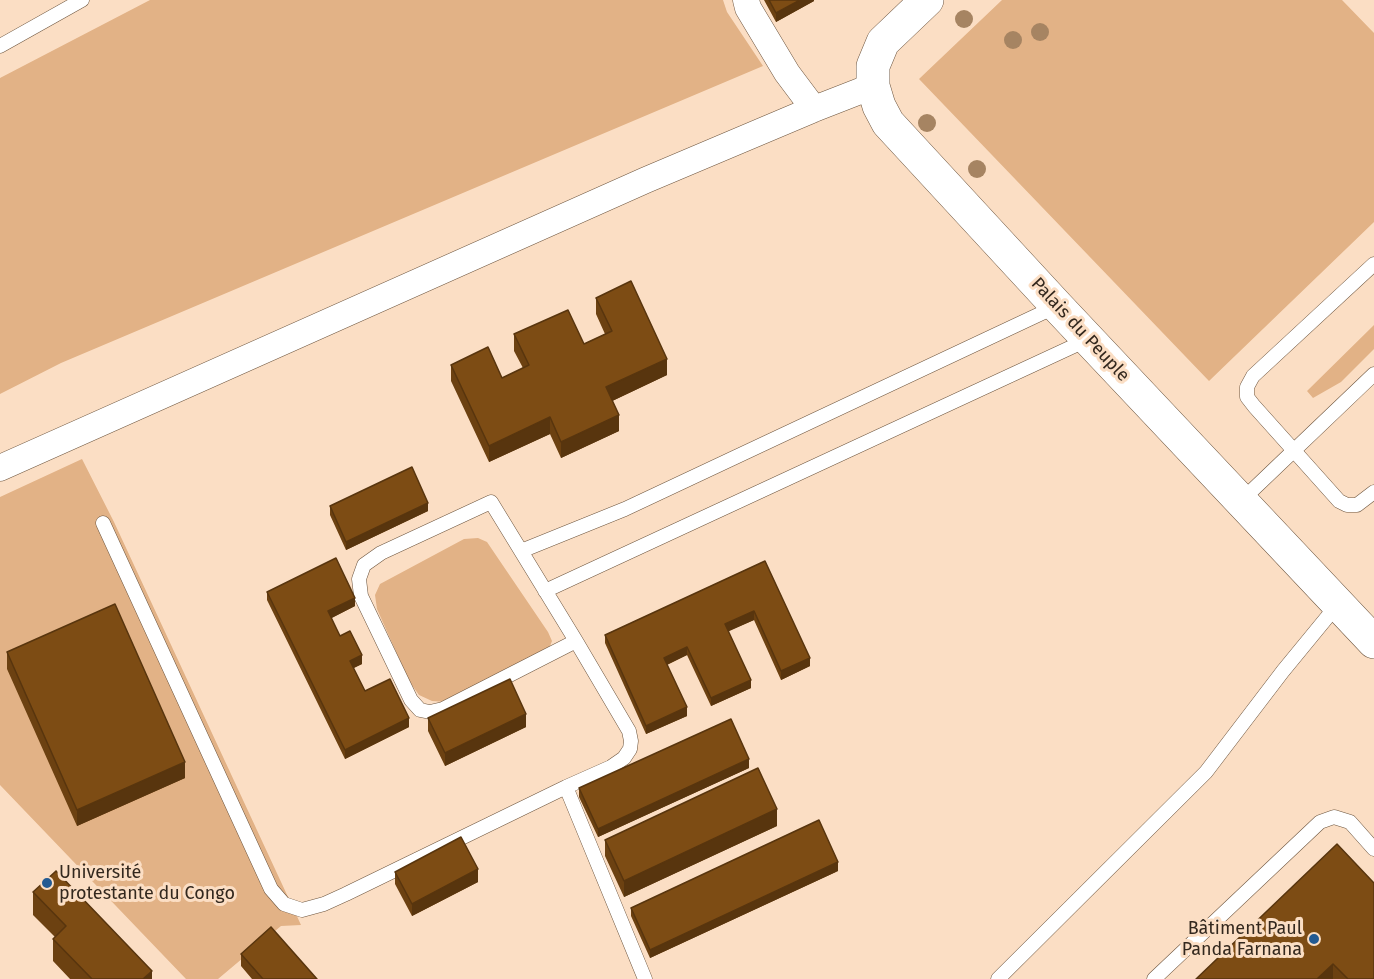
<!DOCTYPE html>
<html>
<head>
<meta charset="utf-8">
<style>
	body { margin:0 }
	canvas { display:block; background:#fbdec4 }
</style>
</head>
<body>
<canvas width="1374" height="979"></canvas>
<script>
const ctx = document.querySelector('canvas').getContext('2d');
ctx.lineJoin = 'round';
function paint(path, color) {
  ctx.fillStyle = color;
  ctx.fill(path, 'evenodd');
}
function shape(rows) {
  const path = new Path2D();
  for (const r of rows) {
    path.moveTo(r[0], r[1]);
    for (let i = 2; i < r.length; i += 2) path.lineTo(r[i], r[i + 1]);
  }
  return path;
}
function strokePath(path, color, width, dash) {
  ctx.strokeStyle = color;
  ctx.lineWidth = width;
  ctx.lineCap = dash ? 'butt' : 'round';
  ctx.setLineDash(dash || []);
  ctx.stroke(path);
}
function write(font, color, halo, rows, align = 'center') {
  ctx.font = font + ' "Fira Sans",sans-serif';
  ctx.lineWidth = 6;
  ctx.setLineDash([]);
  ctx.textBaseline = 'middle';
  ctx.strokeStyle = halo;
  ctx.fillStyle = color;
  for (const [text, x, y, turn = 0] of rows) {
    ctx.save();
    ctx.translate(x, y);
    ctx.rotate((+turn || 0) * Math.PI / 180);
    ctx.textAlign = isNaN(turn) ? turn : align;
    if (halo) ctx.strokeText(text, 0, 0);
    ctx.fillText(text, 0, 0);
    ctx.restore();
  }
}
paint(shape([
	[150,0,723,0,727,12,763,66,61,363,0,394,0,78],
	[1002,0,1342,0,1374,33,1374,222,1209,381,919,79],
	[1374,325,1374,349,1341,382,1313,398,1307,391],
	[82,459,114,522,301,925,281,926,218,979,186,979,0,785,0,497],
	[478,538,487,542,548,632,552,641,550,646,546,653,446,702,432,701,419,695,409,681,377,609,375,595,380,584,464,539]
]), '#e2b286');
const lane = shape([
	[0,46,82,0],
	[1374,264,1253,376,1247,387,1247,397,1254,406,1339,501,1347,505,1357,505,1374,492],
	[1241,501,1374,374],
	[103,523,271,889,284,904,302,910,324,904,346,894,566,787,611,767,624,758,630,749,631,741,629,731,576,641,491,502,381,553,364,565,359,579,361,596,411,700,420,710,430,712,443,709,576,641],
	[521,551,625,509,1057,306],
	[545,591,1089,339],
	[566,787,645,979],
	[998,979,1206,772,1283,671,1338,604],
	[1154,979,1320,822,1334,817,1350,822,1374,849]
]);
const street = shape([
	[746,0,748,8,787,73,814,109],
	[0,468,646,180,814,109,873,86]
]);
const secondary = shape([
	[927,0,883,42,873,66,873,86,879,106,888,123,1057,306,1374,642]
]);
strokePath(lane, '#6d553e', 15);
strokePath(street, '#6d553e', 27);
strokePath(secondary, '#6d553e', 34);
strokePath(lane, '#fff', 14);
strokePath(street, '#fff', 26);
strokePath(secondary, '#fff', 33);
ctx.fillStyle = '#a68462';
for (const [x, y] of [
	[964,19],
	[1040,32],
	[1013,40],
	[927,123],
	[977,169]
]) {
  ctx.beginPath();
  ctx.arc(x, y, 9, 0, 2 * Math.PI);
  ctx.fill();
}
paint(shape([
	[764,0,814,0,814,1,776,22],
	[596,298,667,375,612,401,619,431,561,458,550,434,489,462,451,381,451,365,502,378,523,368,514,351,514,334,584,344,605,334,596,314],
	[330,506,428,511,346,550,330,515],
	[765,561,810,666,781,680,754,620,728,631,751,688,711,706,687,655,667,665,687,716,646,734,605,643,605,635],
	[267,592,355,606,331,618,340,636,362,664,353,668,365,691,409,727,345,759,267,600],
	[7,652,185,778,77,826,7,669],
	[428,718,526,727,445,766,428,731],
	[749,768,598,837,579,797,579,788],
	[777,826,624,897,605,856,605,840],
	[838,871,650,958,631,916,631,908],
	[395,872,478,882,412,916,395,884],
	[1374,883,1374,979,1196,979],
	[33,892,152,979,70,979,53,961,53,939,55,937,33,915],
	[241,954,317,979,252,979,241,966]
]), '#6c4111');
paint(shape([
	[800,0,814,0,814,1,776,22,776,13],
	[667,359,667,375,606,404,606,387],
	[619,415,619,431,561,458,561,442],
	[550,417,550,434,489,462,489,446],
	[428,503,428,511,346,550,346,542],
	[355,598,355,606,328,620,328,611],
	[754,611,754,620,725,633,725,624],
	[687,647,687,655,664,666,664,658],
	[362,655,362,664,350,670,350,661],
	[810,658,810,666,781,680,781,671],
	[751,680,751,688,711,706,711,698],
	[687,707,687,716,646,734,646,726],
	[526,714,526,727,445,766,445,753],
	[409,718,409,727,345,759,345,750],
	[749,759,749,768,598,837,598,829],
	[185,762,185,778,77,826,77,810],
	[777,809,777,826,624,897,624,881],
	[838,862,838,871,650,958,650,950],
	[478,869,478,882,412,916,412,904],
	[1333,964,1333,979,1317,979],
	[152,971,152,979,143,979]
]), '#58350e');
const building = shape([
	[769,0,800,0,776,13,769,0],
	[631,281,667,359,606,387,619,415,561,442,550,417,489,446,451,365,488,347,502,378,529,365,514,334,568,310,584,344,612,331,596,298,631,281],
	[412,467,428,503,346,542,330,506,412,467],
	[336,558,355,598,328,611,340,636,350,631,362,655,350,661,365,691,390,679,409,718,345,750,267,592,336,558],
	[765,561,810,658,781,671,754,611,725,624,751,680,711,698,687,647,664,658,687,707,646,726,605,635,765,561],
	[115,604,185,762,77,810,7,652,115,604],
	[510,679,526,714,445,753,428,718,510,679],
	[731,719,749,759,598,829,579,788,731,719],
	[758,768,777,809,624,881,605,840,758,768],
	[819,820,838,862,650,950,631,908,819,820],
	[461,837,478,869,412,904,395,872,461,837],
	[1337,844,1374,883,1374,979,1348,979,1333,964,1317,979,1196,979,1337,844],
	[56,871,152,971,143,979,92,979,53,939,66,926,33,892,56,871],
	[271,927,317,979,263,979,241,954,271,927]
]);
paint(building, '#7d4c14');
strokePath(building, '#58350e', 1.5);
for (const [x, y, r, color] of [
	[47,883,6,"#235a92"],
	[1314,939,6,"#235a92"]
]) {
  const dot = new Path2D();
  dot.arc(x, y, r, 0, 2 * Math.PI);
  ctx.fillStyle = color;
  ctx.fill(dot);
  strokePath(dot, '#fbdec4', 2);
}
write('18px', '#33281e', '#fbdec4', [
	["Palais du Peuple",1080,330,47]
]);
write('18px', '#33281e', '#fbdec4', [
	["Université",59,873],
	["protestante du Congo",59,894],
	["Bâtiment Paul",1302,929,"right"],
	["Panda Farnana",1302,950,"right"]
], 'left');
</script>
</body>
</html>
